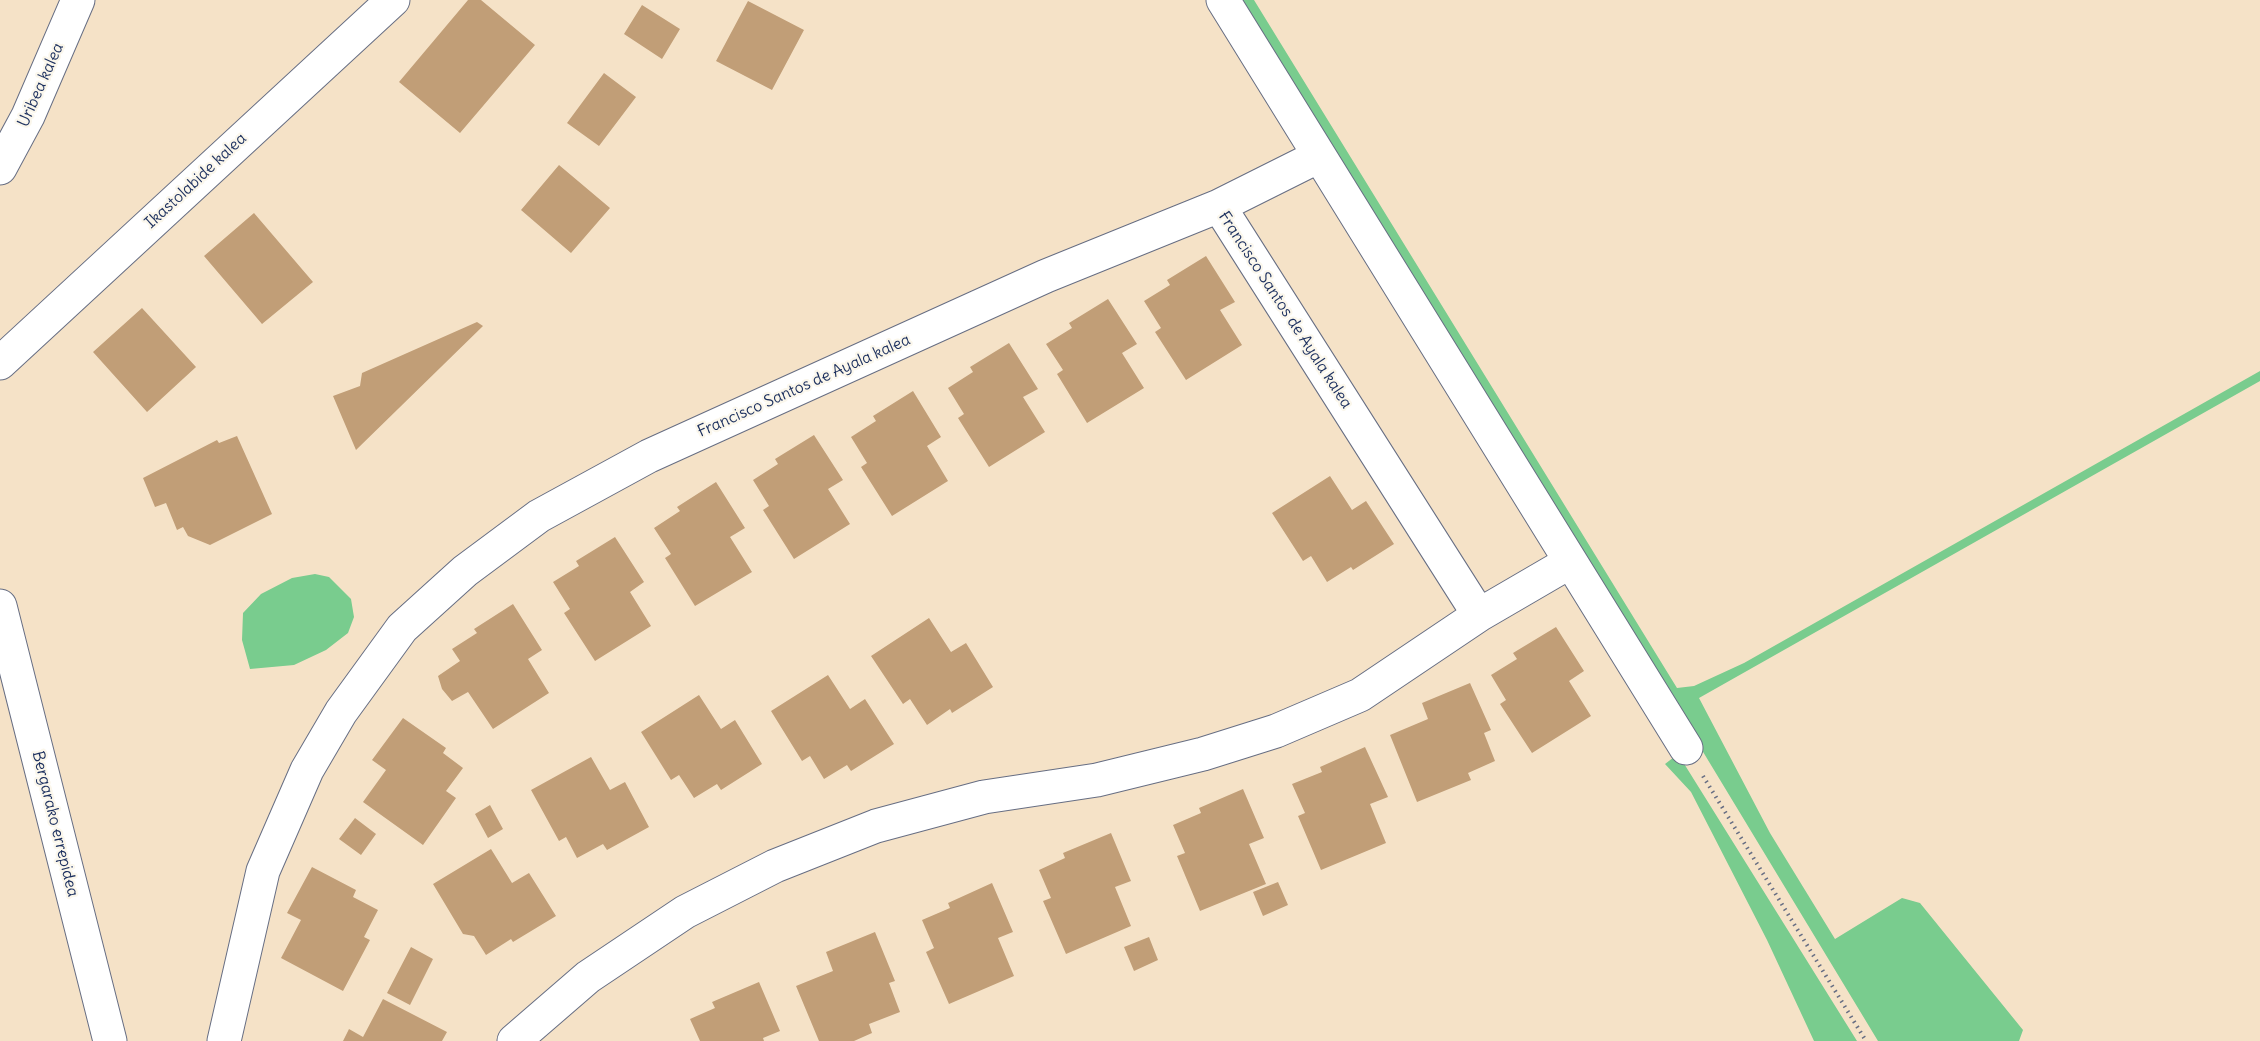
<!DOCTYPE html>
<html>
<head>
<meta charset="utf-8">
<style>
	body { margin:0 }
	canvas { display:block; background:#f5e2c7 }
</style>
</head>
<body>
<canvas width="2260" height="1041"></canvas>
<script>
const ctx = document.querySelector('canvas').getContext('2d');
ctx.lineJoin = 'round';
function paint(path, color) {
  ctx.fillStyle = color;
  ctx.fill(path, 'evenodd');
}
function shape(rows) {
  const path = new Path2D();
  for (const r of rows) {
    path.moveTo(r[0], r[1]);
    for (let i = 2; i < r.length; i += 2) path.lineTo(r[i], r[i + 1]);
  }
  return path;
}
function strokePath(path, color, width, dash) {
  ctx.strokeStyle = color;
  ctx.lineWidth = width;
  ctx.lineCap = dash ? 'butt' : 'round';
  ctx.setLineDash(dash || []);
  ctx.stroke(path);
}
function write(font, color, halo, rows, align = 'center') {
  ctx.font = font + ' Delius,sans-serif';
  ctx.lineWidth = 4.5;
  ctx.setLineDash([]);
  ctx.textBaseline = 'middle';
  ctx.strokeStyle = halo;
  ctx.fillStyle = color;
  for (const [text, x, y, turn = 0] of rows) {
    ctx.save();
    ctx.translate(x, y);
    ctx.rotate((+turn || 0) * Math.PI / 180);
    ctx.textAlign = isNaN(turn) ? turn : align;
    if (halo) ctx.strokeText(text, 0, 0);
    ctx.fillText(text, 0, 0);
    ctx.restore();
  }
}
paint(shape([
	[1236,0,1254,0,1677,688,1694,686,1744,663,2260,371,2260,381,1699,698,1770,833,1835,939,1902,898,1920,903,2023,1030,2019,1041,1878,1041,1619,613],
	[315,574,329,577,351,599,354,617,348,633,326,650,294,665,250,669,242,640,243,613,261,594,292,578],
	[1678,754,1857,1041,1814,1041,1767,940,1691,792,1665,764]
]), '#79cc8e');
paint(shape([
	[468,0,481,0,535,45,460,133,399,82],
	[748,1,804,30,772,90,716,61],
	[642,5,680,29,662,59,624,34],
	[604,73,636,97,599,146,567,123],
	[559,165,610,208,571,253,521,210],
	[254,213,313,282,262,324,204,256],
	[1206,256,1235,302,1220,310,1242,345,1186,380,1155,332,1161,328,1144,301,1170,285,1167,280],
	[1108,299,1137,344,1122,353,1144,388,1087,423,1057,374,1063,370,1046,344,1072,328,1069,323],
	[142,308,196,367,147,412,93,352],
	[477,322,483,326,356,450,333,396,360,386,362,373],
	[1009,343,1038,389,1023,397,1045,432,989,467,958,418,964,414,948,388,973,372,970,367],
	[913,391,941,437,927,446,948,481,892,516,861,467,867,463,851,437,876,421,873,416],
	[814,435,843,480,828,489,850,524,794,559,763,510,769,506,753,480,778,464,775,459],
	[237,436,272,514,210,545,188,536,183,527,177,530,166,503,155,507,143,478,217,440,219,443],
	[1330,476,1352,510,1366,501,1394,544,1353,570,1351,567,1327,582,1311,556,1303,561,1272,513],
	[716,482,745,528,730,537,752,572,695,606,665,558,671,554,654,528,680,511,677,507],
	[615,537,644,582,630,592,651,626,595,661,564,613,570,609,553,582,579,566,576,561],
	[513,604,542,650,528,659,549,693,493,729,468,692,452,701,442,689,438,676,460,661,452,649,477,633,474,629],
	[929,618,951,652,966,643,993,687,952,713,950,709,927,725,910,699,903,704,871,656],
	[1556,627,1584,671,1569,681,1591,716,1532,753,1500,704,1506,700,1491,675,1517,659,1513,653],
	[828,675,850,709,865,699,894,744,851,771,847,765,824,779,810,756,802,761,771,711],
	[1470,683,1491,730,1484,733,1495,761,1468,773,1471,780,1417,802,1390,735,1428,719,1422,703],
	[699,695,721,729,735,720,762,764,721,790,717,784,694,798,679,775,671,780,641,732],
	[403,718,446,748,443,753,463,768,446,791,456,798,423,845,363,802,386,770,372,760],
	[1365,747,1388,797,1370,804,1386,843,1321,870,1298,816,1305,813,1292,784,1322,772,1320,767],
	[591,757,610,790,625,782,649,827,607,850,603,844,577,858,566,837,559,841,531,790],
	[1243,789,1264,838,1249,844,1266,884,1200,911,1177,856,1185,853,1173,825,1201,813,1199,808],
	[490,805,503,829,488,838,475,814],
	[355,818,376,834,361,855,339,839],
	[1111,833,1131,881,1115,887,1131,926,1066,954,1043,901,1051,898,1039,870,1065,858,1063,853],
	[491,849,512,883,529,873,556,916,513,942,511,939,486,955,474,936,463,934,433,884],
	[312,867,356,890,353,897,378,910,364,937,370,940,343,991,281,958,301,920,287,913],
	[1278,882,1288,905,1263,916,1253,892],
	[992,883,1013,932,998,938,1014,976,949,1004,926,952,934,948,922,920,950,908,948,903],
	[875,932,895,981,889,983,900,1012,869,1024,872,1033,854,1041,819,1041,796,986,833,971,826,952],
	[1149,937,1158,960,1134,971,1124,947],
	[411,947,433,959,410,1005,387,993],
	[759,982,780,1031,763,1038,764,1041,700,1041,690,1019,715,1008,712,1002],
	[383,999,447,1032,442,1041,343,1041,349,1029,363,1037]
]), '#c19e77');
const minor = shape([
	[1223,0,1686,748],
	[0,168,28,116,78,0],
	[1219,206,1319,156],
	[0,363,393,0],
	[1479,615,1570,562],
	[224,1041,263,871,307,770,341,712,402,628,465,571,539,516,649,456,1046,276,1219,206,1479,615,1360,695,1276,731,1203,754,1097,780,984,797,876,826,775,866,685,912,588,977,514,1041]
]);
const tertiary = shape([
	[0,606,110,1041]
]);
strokePath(minor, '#676e83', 35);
strokePath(tertiary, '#676e83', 35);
strokePath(shape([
	[1703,776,1866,1041]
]), '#676e83', 4, [1.5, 4.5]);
strokePath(minor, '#fff', 33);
strokePath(tertiary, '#fff', 33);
write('16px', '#1b2f5e', '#fbf7ec', [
	["Uribea kalea",41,85,-66],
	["Ikastolabide kalea",196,181,-43],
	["Francisco Santos de Ayala kalea",1285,310,57],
	["Francisco Santos de Ayala kalea",804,386,-24],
	["Bergarako errepidea",55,824,76]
]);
</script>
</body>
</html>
